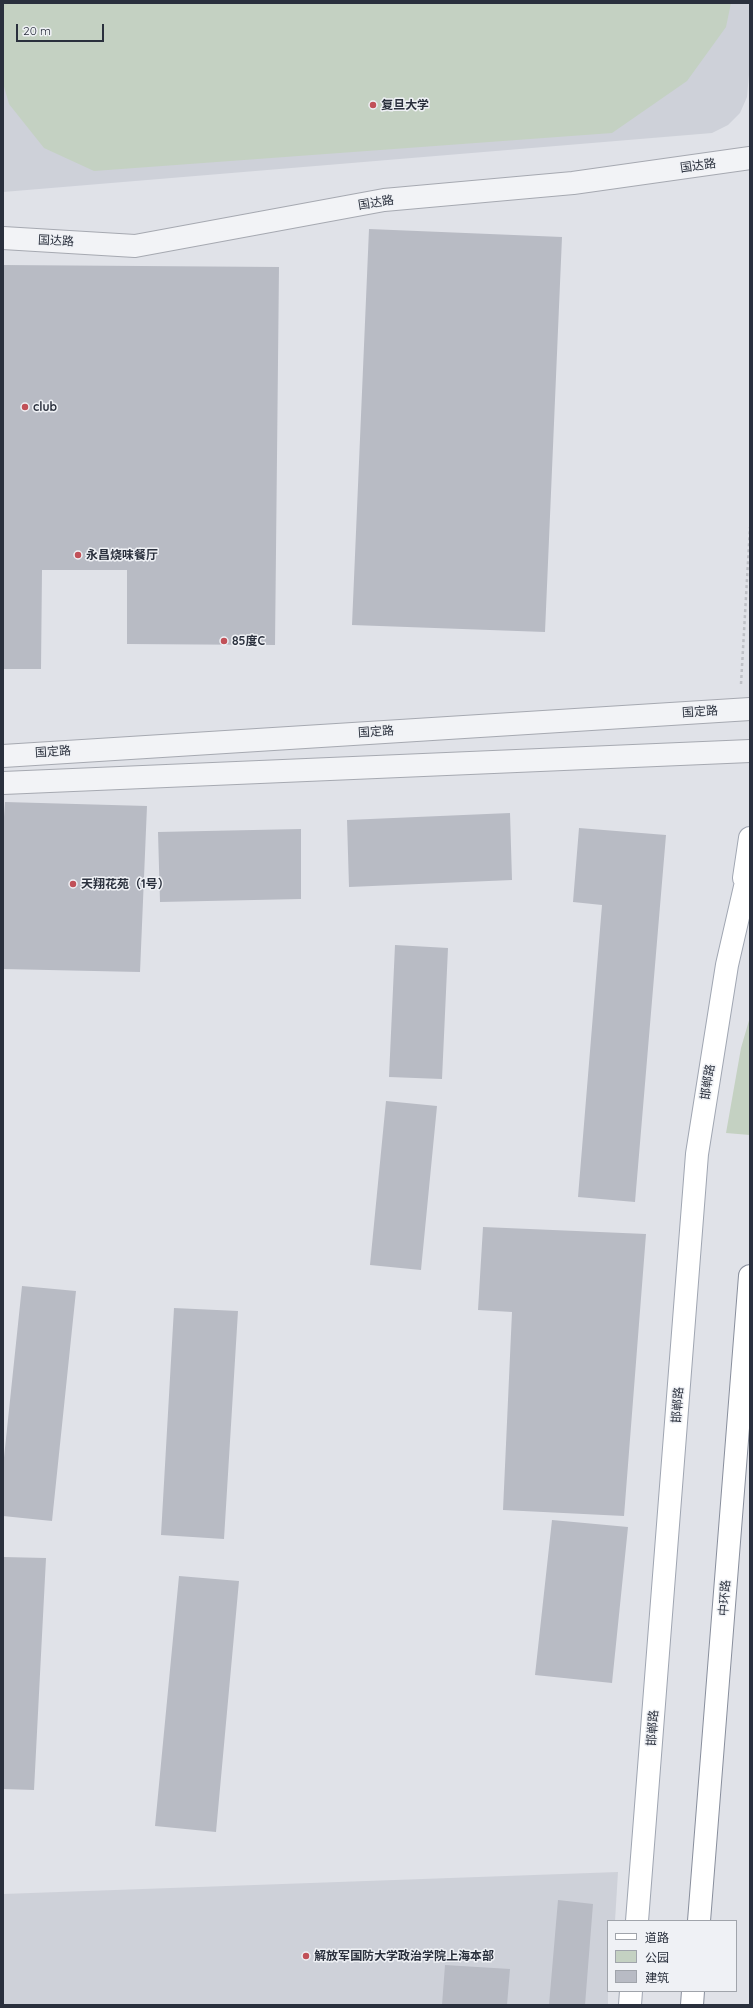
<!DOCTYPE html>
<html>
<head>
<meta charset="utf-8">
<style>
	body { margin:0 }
	#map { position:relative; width:753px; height:2008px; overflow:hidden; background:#e0e2e8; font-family:Quicksand,"Noto Sans SC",sans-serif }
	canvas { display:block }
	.frame { position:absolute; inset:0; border:4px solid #2a303d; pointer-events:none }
	.legend { position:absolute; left:607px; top:1920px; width:130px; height:72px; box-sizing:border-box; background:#eff1f5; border:1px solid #a0a4ab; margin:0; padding:5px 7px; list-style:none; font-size:12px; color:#2a303d }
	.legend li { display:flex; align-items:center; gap:8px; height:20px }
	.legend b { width:20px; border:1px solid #a0a4ab }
	.scale { position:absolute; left:16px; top:24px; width:88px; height:18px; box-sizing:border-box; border:2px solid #2a303d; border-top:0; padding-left:5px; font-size:12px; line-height:14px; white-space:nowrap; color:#2a303d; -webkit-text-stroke:3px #eff1f5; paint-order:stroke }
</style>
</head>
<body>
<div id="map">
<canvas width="753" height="2008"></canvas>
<div class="frame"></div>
<ul class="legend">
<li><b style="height:5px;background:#fff"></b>道路</li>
<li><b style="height:11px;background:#c4d1c2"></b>公园</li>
<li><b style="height:11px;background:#b8bbc4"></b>建筑</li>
</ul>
<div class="scale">20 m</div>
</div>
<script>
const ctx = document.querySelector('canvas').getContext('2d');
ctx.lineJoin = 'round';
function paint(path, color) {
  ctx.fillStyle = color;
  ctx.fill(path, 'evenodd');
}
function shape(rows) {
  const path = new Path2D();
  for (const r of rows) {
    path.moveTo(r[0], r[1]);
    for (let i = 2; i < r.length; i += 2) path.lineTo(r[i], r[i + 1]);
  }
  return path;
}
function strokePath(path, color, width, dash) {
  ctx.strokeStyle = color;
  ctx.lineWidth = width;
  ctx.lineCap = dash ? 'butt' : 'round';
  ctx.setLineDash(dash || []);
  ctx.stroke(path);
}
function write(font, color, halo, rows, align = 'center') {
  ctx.font = font + ' Quicksand,"Noto Sans SC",sans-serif';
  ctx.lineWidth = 3;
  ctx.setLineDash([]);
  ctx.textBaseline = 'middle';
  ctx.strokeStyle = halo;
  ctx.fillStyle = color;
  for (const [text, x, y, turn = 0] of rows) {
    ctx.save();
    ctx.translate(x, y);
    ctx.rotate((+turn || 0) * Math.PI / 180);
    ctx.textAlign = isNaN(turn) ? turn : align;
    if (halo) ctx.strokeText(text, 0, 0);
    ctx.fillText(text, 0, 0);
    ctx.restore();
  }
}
paint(shape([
	[3,3,750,3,750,63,747,97,740,113,728,125,712,133,3,192],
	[618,1872,615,1921,608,1921,608,2005,3,2005,3,1894]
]), '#ced1d9');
paint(shape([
	[3,3,731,3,726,27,687,81,612,133,94,171,44,148,9,104,3,83],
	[750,1017,750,1135,726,1133,741,1048]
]), '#c4d1c2');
paint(shape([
	[369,229,562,237,545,632,352,625],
	[3,265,279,267,275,645,127,644,127,570,42,570,41,669,3,669],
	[5,802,147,806,140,972,3,969,3,832],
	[510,813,512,880,349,887,347,820],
	[579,828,666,835,635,1202,578,1197,602,905,573,902],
	[301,829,301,899,160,902,158,832],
	[395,945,448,948,442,1079,389,1077],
	[386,1101,437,1106,421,1270,370,1265],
	[483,1227,646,1234,624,1516,503,1510,512,1312,478,1310],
	[22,1286,76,1291,52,1521,3,1516,3,1467],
	[174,1308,238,1311,224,1539,161,1535],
	[552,1520,628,1527,612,1683,535,1675],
	[3,1557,46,1558,34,1790,3,1789],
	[179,1576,239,1581,216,1832,155,1826],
	[558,1900,593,1904,585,2005,549,2005],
	[445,1965,510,1969,507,2005,442,2005]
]), '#b8bbc4');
const minor = shape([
	[3,238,135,246,384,200,573,183,750,158]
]);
const tertiary = shape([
	[3,756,750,709],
	[3,783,750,751]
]);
const primary = shape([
	[744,878,750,838],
	[637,1921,697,1154,727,965,750,865],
	[630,2005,631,1991]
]);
const trunk = shape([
	[699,1921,750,1276],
	[692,2005,693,1991]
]);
strokePath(minor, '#a6a9b1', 24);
strokePath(tertiary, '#a6a9b1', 24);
strokePath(primary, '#a0a6b2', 24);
strokePath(trunk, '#898f9d', 24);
strokePath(shape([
	[741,684,750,527]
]), '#bec0c6', 2.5, [3, 3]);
strokePath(minor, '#f2f3f6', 22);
strokePath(tertiary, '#f2f3f6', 22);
strokePath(primary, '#fff', 22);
strokePath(trunk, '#fff', 22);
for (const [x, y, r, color] of [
	[373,105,4,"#c15058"],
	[25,407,4,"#c15058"],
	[78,555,4,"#c15058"],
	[224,641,4,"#c15058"],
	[73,884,4,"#c15058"],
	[306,1956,4,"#c15058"]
]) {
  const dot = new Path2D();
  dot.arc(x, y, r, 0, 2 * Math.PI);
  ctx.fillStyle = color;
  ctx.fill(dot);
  strokePath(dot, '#eff1f5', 1.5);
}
write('bold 12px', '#2a303d', '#eff1f5', [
	["复旦大学",381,105],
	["club",33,407],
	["永昌烧味餐厅",86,555],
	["85度C",232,641],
	["天翔花苑（1号）",81,884],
	["解放军国防大学政治学院上海本部",314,1956]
], 'left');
write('12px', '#2a303d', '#eff1f5', [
	["国达路",698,166,-8],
	["国达路",376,203,-9],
	["国达路",56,241,3],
	["国定路",700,712,-4],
	["国定路",376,732,-4],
	["国定路",53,752,-4],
	["邯郸路",708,1082,-81],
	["邯郸路",678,1405,-86],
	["中环路",725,1598,-86],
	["邯郸路",653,1728,-86]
]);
</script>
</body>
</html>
